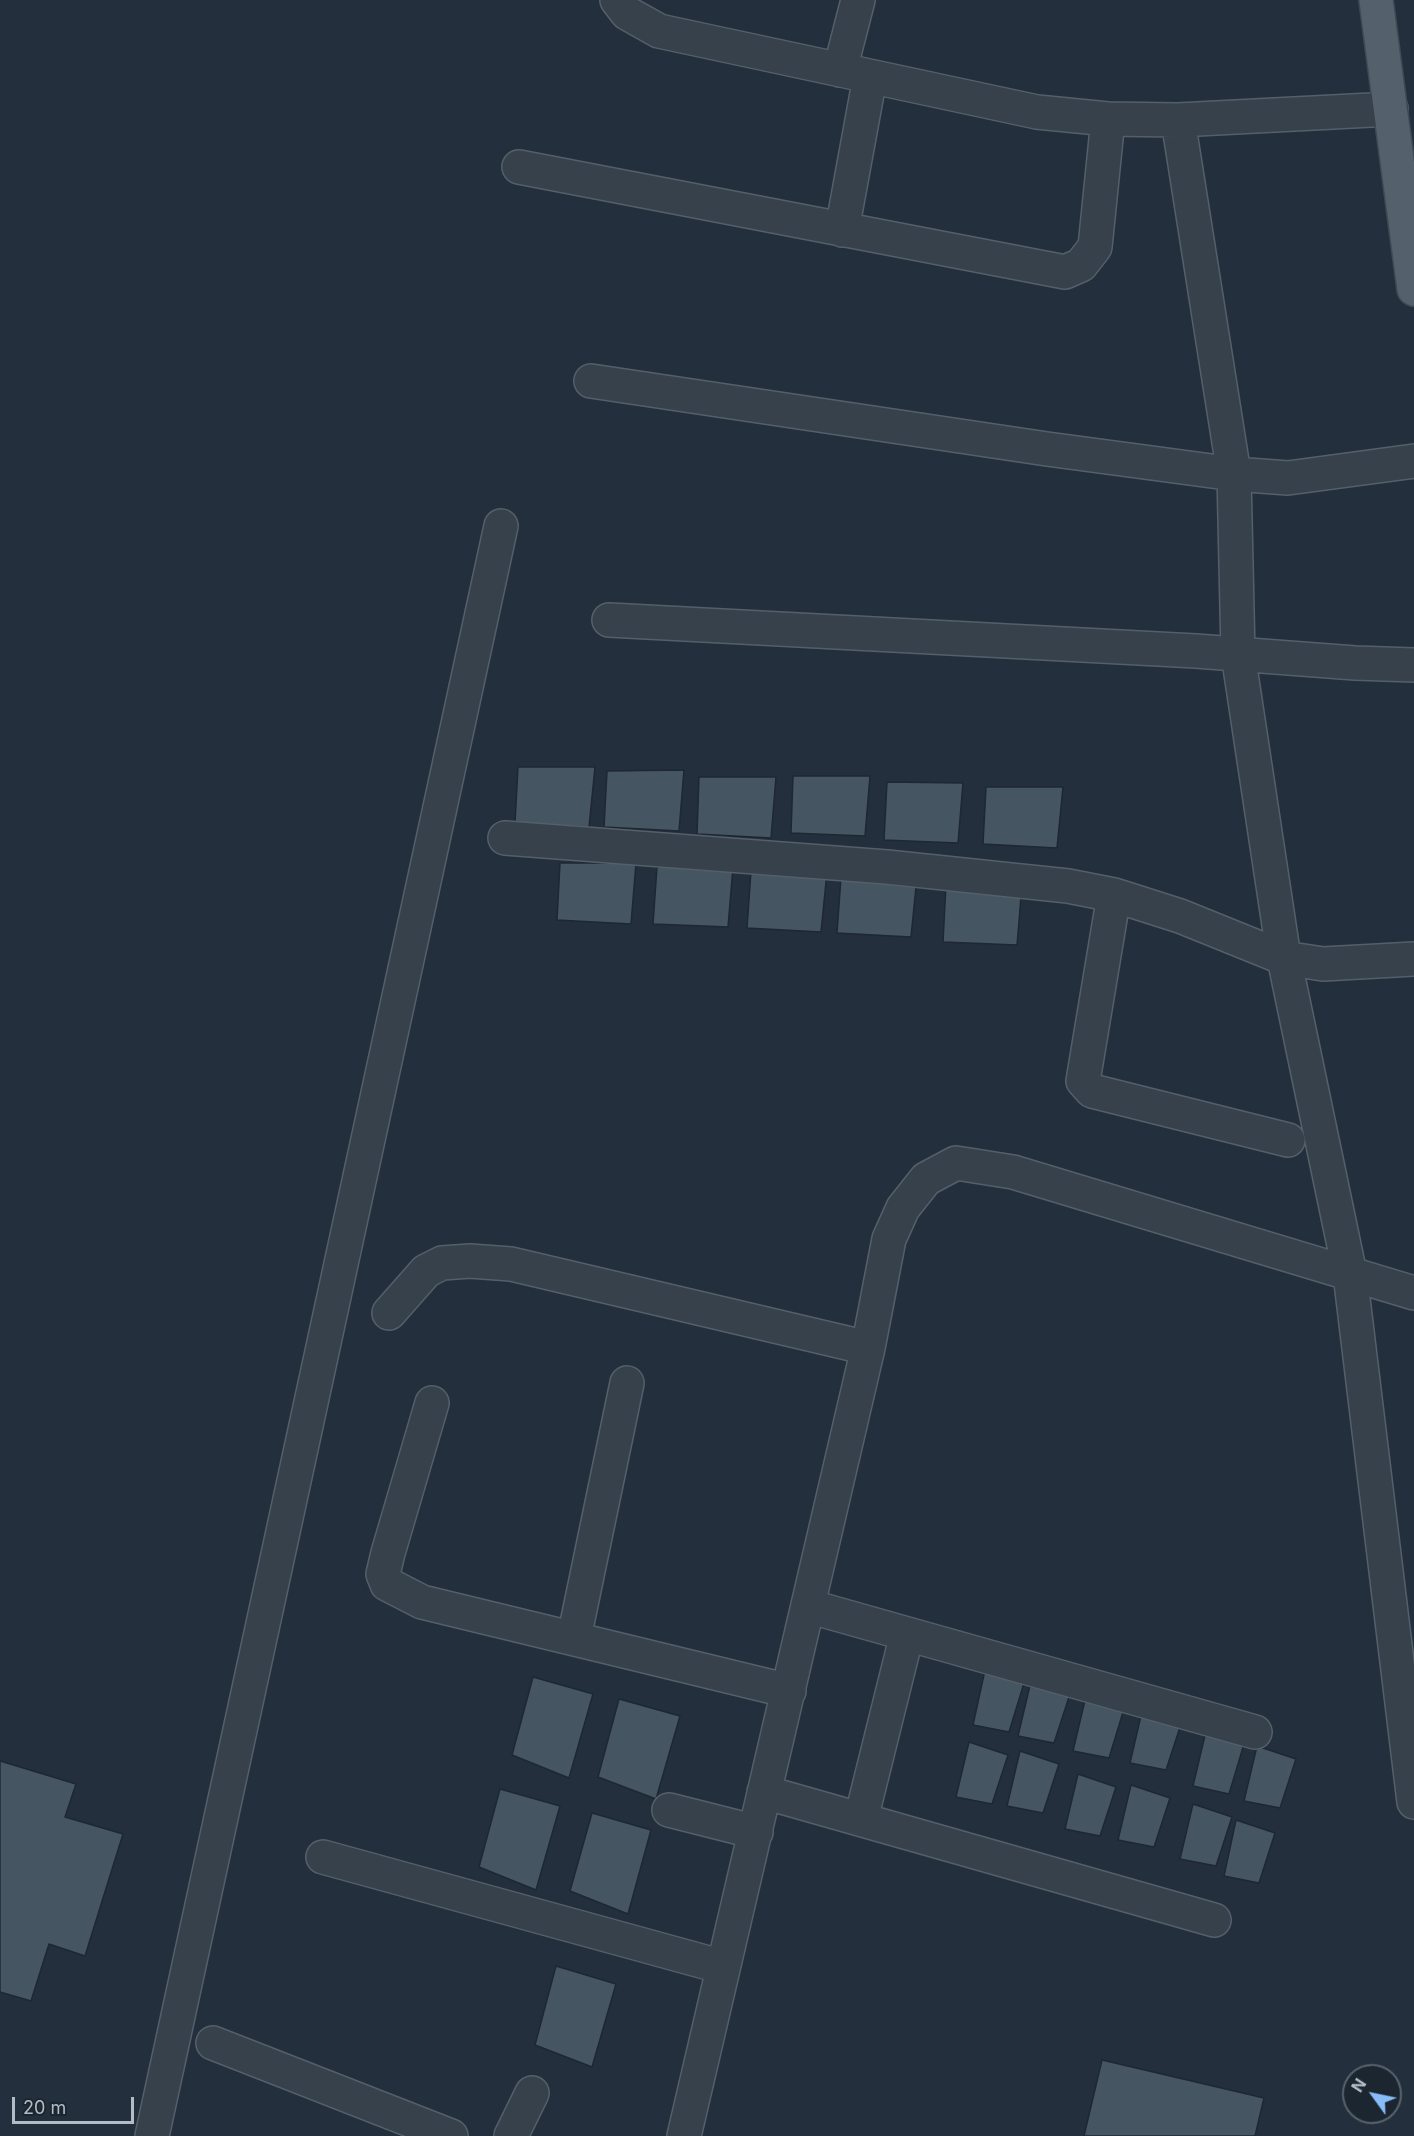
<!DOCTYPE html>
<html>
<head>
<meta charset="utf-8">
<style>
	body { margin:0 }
	#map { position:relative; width:1414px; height:2136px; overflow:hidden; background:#232f3c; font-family:Inter,sans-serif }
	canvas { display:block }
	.north { position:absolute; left:1342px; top:2064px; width:60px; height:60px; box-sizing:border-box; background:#1c2631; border:2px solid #58626d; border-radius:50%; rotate:303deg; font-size:16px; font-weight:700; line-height:24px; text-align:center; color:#b2bcc7 }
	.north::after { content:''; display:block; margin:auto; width:21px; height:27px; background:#87bcf8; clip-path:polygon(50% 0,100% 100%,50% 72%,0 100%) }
	.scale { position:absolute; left:12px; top:2097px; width:122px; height:27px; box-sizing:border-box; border:3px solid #b2bcc7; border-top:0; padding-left:8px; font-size:18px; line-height:21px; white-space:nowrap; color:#b2bcc7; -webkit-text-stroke:4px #1c2631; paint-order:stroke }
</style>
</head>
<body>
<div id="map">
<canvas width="1414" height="2136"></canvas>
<div class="north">N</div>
<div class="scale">20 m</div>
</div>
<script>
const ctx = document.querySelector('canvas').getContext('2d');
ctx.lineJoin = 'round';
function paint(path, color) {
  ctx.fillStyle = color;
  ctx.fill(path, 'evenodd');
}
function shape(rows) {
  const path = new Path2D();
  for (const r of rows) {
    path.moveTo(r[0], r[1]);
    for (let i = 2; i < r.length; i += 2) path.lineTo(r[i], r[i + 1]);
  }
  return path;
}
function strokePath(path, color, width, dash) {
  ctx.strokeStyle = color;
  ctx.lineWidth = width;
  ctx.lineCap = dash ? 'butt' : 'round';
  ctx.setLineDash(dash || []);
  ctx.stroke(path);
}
const building = shape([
	[518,767,595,767,589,827,515,823,518,767],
	[684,770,679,831,604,827,607,771,684,770],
	[793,776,870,776,865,836,791,833,793,776],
	[699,777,776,777,771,838,697,834,699,777],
	[887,782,963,783,958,843,884,840,887,782],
	[986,787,1063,787,1057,848,983,844,986,787],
	[560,863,636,863,631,924,557,920,560,863],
	[657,867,733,867,728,927,653,924,657,867],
	[751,871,827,872,821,932,747,928,751,871],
	[841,877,917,877,911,937,837,933,841,877],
	[946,884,1022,885,1017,945,943,942,946,884],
	[985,1670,1024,1683,1009,1732,973,1725,985,1670],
	[533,1677,593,1694,569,1778,512,1755,533,1677],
	[1031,1681,1070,1694,1054,1743,1018,1736,1031,1681],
	[1086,1696,1124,1709,1109,1758,1073,1751,1086,1696],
	[619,1699,680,1716,656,1799,598,1777,619,1699],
	[1143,1707,1182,1721,1166,1770,1130,1763,1143,1707],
	[1206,1731,1244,1744,1229,1794,1193,1786,1206,1731],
	[969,1742,1008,1755,992,1804,956,1797,969,1742],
	[1257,1746,1296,1759,1280,1808,1244,1801,1257,1746],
	[1020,1751,1059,1764,1043,1813,1007,1806,1020,1751],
	[0,1761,76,1784,65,1817,123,1834,85,1956,49,1944,31,2001,0,1992,0,1761],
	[1078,1774,1116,1787,1100,1836,1065,1829,1078,1774],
	[1131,1785,1170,1798,1154,1847,1118,1840,1131,1785],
	[500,1789,560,1806,536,1890,479,1867,500,1789],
	[1193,1804,1232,1817,1216,1866,1180,1859,1193,1804],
	[592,1813,651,1830,628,1914,570,1891,592,1813],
	[1236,1820,1275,1833,1259,1883,1224,1876,1236,1820],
	[556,1966,616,1984,592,2067,535,2045,556,1966],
	[1102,2060,1264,2098,1255,2136,1084,2136,1102,2060]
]);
paint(building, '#465562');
strokePath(building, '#1e2833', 1.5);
const street = shape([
	[617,0,627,13,659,31,1037,112,1108,119,1178,120,1391,109],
	[840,70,858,0],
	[1178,120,1234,474,1238,654,1284,958,1350,1274,1414,1802],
	[519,167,1065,272,1081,265,1095,247,1108,119],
	[842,230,870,77],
	[591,381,1047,449,1234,474,1288,478,1414,461],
	[609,620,1196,651,1355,663,1414,665],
	[505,838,887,867,1068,886,1114,895,1180,916,1284,958,1323,964,1414,959],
	[1114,895,1083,1081,1092,1091,1288,1140],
	[389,1313,426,1271,442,1263,470,1261,511,1264,868,1348],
	[432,1403,388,1553,383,1574,387,1584,422,1602,789,1691],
	[808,1606,1255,1732],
	[574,1638,627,1383],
	[764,1792,1214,1920],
	[669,1810,756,1832],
	[861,1819,907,1634],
	[323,1857,723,1967],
	[213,2043,451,2136],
	[152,2136,501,526],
	[511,2136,532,2093],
	[684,2136,868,1348,889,1239,903,1208,926,1179,956,1163,1013,1172,1414,1293]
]);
const primary = shape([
	[1376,0,1414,289]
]);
strokePath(street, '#555f6a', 36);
strokePath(primary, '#404a55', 36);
strokePath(street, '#37414c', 33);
strokePath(primary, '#54606c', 33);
</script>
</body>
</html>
